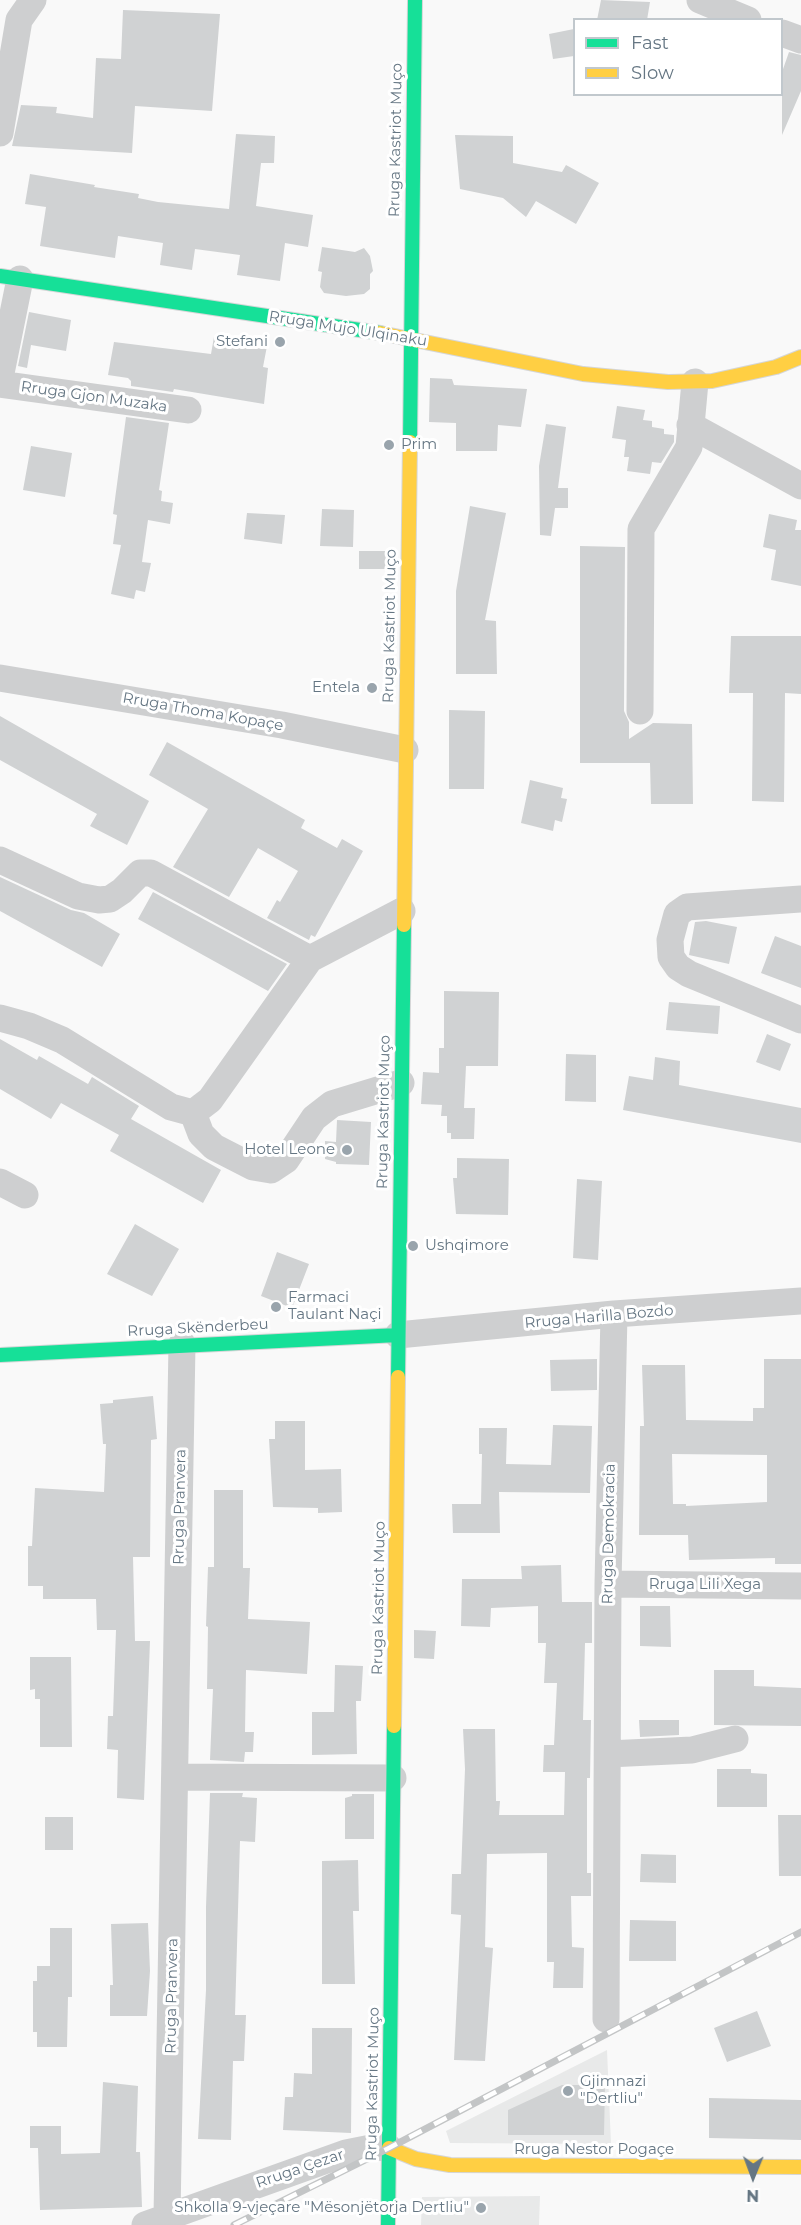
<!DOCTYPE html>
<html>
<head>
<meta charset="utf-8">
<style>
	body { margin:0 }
	#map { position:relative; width:801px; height:2225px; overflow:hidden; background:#f9f9f9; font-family:Montserrat,sans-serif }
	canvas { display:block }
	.legend { position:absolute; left:573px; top:18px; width:210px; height:78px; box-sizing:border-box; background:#fff; border:2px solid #c1c8cd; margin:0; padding:8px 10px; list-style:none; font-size:18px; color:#657683 }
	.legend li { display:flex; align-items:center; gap:12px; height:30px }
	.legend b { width:30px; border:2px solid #c1c8cd }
	.north { position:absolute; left:723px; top:2147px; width:60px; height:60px; -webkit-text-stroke:4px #fff; paint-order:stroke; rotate:181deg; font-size:16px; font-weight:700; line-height:24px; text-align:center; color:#657683 }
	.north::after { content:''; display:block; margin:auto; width:21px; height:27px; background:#657683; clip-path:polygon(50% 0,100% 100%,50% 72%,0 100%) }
</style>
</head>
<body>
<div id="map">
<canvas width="801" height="2225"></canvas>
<ul class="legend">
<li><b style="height:8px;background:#16e098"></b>Fast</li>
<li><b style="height:8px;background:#ffcf43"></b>Slow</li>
</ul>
<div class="north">N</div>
</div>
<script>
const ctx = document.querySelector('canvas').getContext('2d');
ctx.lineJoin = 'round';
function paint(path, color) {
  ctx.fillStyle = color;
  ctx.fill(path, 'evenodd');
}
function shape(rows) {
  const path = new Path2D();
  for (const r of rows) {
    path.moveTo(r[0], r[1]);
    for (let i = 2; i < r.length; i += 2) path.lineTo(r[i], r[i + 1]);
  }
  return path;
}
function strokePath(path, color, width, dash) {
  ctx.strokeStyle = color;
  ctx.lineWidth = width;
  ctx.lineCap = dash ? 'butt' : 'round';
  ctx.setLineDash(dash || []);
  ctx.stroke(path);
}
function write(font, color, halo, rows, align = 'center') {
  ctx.font = font + ' Montserrat,sans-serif';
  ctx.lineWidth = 6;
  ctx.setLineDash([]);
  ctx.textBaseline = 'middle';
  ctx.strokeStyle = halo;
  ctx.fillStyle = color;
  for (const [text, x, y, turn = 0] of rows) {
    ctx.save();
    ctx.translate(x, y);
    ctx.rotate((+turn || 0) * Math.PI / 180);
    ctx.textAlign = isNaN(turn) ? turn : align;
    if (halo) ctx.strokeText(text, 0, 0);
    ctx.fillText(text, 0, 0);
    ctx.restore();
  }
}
paint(shape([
	[607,2050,611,2144,450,2143,446,2131],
	[540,2196,539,2225,421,2225,422,2197]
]), '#e8e9e9');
paint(shape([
	[601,0,650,2,647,20,597,20],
	[123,10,220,14,212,111,135,106,132,153,12,146,21,105,57,107,56,113,93,118,96,58,121,59],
	[574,29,574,56,553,59,549,34],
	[789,52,801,55,801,91,782,135,782,72],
	[236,134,275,136,274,163,261,163,256,206,313,215,308,247,285,243,280,281,237,275,240,255,195,249,192,270,160,265,163,243,118,236,115,258,40,246,46,207,25,204,30,174,95,185,94,187,139,194,138,198,158,202,229,209],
	[455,135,513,136,513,163,562,172,566,165,599,183,576,224,536,201,526,217,503,198,460,189],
	[322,247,355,252,364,248,370,256,373,271,370,274,370,289,364,294,346,296,324,293,320,287,322,272,318,271],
	[29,312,71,320,66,351,31,345,27,368,18,366],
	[214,337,267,346,263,367,268,368,264,404,174,389,173,392,131,386,131,381,128,378,108,375,114,342,211,354],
	[430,378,452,379,454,385,527,389,521,427,498,425,497,451,456,451,456,423,429,422],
	[617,406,645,410,643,420,652,421,652,427,664,429,664,434,674,435,674,442,661,463,652,462,650,474,627,471,629,457,624,457,626,440,612,438],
	[126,417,169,423,159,490,162,491,161,501,173,503,170,524,148,520,142,562,151,563,145,592,136,590,134,599,111,594,121,545,113,544,117,515,113,514],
	[546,424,566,427,558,488,568,488,568,508,555,508,551,536,540,535,539,466],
	[31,446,72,453,65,497,23,490],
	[470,506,506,513,485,620,496,621,497,674,456,674,456,591],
	[322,509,354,510,353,547,320,546],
	[247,513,285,515,282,544,244,539],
	[769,514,797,520,795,530,801,530,801,586,771,580,776,550,763,547],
	[580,546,625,547,624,711,629,722,629,739,653,723,692,724,693,804,651,804,650,763,580,763],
	[359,551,386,551,386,569,359,569],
	[731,636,801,636,801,694,785,693,784,802,752,801,753,693,729,693],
	[449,710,485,711,484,789,449,789],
	[0,716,149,801,127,845,90,826,97,814,0,760],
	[167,742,305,820,301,828,337,848,342,839,363,851,315,937,311,935,309,940,267,918,277,900,280,902,298,871,258,848,229,897,173,867,208,809,149,775],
	[530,780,563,788,561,798,567,799,562,822,555,820,553,831,521,823],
	[0,877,71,910,84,913,120,934,102,967,0,911],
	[153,892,287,964,268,991,138,919],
	[706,921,737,927,729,964,689,955,695,922],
	[775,936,801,946,801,988,761,973],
	[444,991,499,992,498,1066,466,1066,464,1108,475,1108,474,1139,451,1139,451,1133,447,1133,447,1116,441,1116,442,1105,421,1104,423,1072,439,1073,439,1048,444,1048],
	[669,1002,720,1006,718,1034,666,1030],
	[767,1034,791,1044,780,1071,756,1062],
	[0,1039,37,1060,39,1056,88,1084,92,1077,139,1106,131,1119,221,1170,203,1203,110,1151,119,1135,61,1103,51,1119,0,1089],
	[566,1054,596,1055,596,1102,565,1101],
	[655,1057,680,1061,679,1085,801,1108,801,1143,623,1110,629,1076,653,1080],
	[337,1120,371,1122,369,1165,336,1164,336,1162,325,1159,325,1141,336,1142],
	[457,1158,509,1159,508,1215,456,1214,453,1178,457,1178],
	[577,1179,602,1181,598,1260,573,1258],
	[135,1224,179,1249,152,1296,107,1274],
	[277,1252,309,1264,292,1308,261,1296],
	[597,1359,597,1390,551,1391,550,1360],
	[764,1359,801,1359,801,1564,775,1564,775,1558,689,1560,688,1535,639,1535,640,1426,644,1426,642,1365,685,1365,686,1420,753,1421,753,1408,764,1408],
	[672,1454,767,1455,767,1502,686,1506,686,1504,673,1504],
	[153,1396,157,1439,151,1440,150,1557,133,1557,135,1641,150,1641,144,1800,117,1798,118,1750,107,1749,108,1716,113,1716,116,1630,97,1630,96,1599,43,1599,43,1586,28,1586,28,1546,32,1546,35,1488,104,1492,106,1444,103,1444,100,1404,113,1403,113,1400],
	[275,1421,305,1421,305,1470,341,1469,342,1512,318,1513,318,1508,273,1507,269,1439,275,1439],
	[553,1425,592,1426,590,1493,499,1492,500,1533,453,1533,452,1504,481,1504,482,1454,479,1454,479,1428,507,1428,506,1464,551,1465],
	[214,1490,243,1490,243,1568,250,1568,248,1619,310,1622,307,1674,246,1670,245,1732,254,1732,253,1752,245,1752,244,1762,210,1760,213,1689,207,1689,208,1627,206,1626,208,1567,214,1567],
	[561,1565,562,1602,592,1602,592,1643,585,1643,583,1720,591,1720,590,1778,587,1778,587,1873,591,1873,591,1896,571,1896,572,1947,584,1948,583,1988,553,1988,554,1962,547,1962,547,1853,487,1854,485,1947,493,1948,485,2061,454,2060,461,1915,451,1914,452,1874,461,1874,465,1769,463,1729,495,1729,496,1801,500,1801,499,1815,564,1815,565,1772,543,1772,544,1745,554,1745,557,1683,544,1683,546,1643,538,1643,538,1606,491,1608,490,1627,461,1626,462,1579,522,1579,521,1566],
	[640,1606,670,1606,671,1647,640,1646],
	[414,1630,436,1631,434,1659,414,1658],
	[30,1657,71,1657,72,1747,40,1747,40,1699,35,1699,35,1689,30,1690],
	[335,1665,363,1666,361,1701,356,1701,357,1754,312,1755,312,1712,334,1712],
	[714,1670,754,1670,754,1686,801,1688,801,1726,714,1725],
	[639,1720,679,1720,679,1735,640,1737],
	[717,1769,751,1769,751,1773,767,1774,767,1807,717,1807],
	[210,1793,243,1793,242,1797,257,1798,255,1842,240,1841,235,2015,246,2015,244,2061,233,2061,231,2140,198,2139,206,1990,206,1907],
	[352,1794,374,1794,374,1839,345,1839,345,1798,352,1796],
	[778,1815,801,1815,801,1876,779,1876],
	[45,1817,73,1817,73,1850,45,1850],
	[641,1854,676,1855,676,1883,640,1882],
	[358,1860,359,1911,353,1911,355,1984,322,1984,322,1861],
	[630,1920,676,1921,676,1961,629,1961],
	[148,1923,150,1971,147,2016,110,2016,110,1985,113,1985,111,1924],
	[50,1928,72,1928,72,1997,68,1997,67,2047,37,2047,37,2032,33,2032,33,1981,37,1981,37,1966,50,1966],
	[757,2011,771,2046,727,2062,714,2028],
	[312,2028,352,2028,351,2133,283,2130,285,2097,293,2097,294,2073,312,2074],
	[103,2082,138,2086,136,2152,140,2152,142,2207,40,2210,38,2148,30,2148,30,2126,61,2126,61,2154,100,2153],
	[562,2085,605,2085,604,2135,508,2135,508,2110],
	[709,2098,801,2100,801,2140,709,2138]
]), '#d0d2d3');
const fast = shape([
	[0,276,380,333],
	[410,442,415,0],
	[0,1355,398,1335],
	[398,1377,404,925],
	[388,2225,394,1726]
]);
const slow = shape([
	[380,333,583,374,668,382,712,381,776,367,801,357],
	[404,925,410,442],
	[394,1726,398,1377],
	[389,2148,416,2159,450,2165,801,2167]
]);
strokePath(fast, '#d5d6d7', 16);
strokePath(slow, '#d5d6d7', 16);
strokePath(shape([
	[700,0,748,20],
	[782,33,801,40],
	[0,133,19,20,33,0],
	[0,378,20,279],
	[0,384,188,410],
	[690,425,801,486],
	[0,678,282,725,405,750],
	[640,711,641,529,689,447,695,382],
	[0,860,78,896,99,900,110,899,122,891,140,873,151,873,310,959],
	[801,899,687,907,677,914,670,940,671,957,678,967,689,974,801,1020],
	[0,1018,29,1026,62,1040,171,1107,193,1113,210,1100,310,959,402,911],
	[193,1113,201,1134,214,1147,253,1167,271,1170,286,1160,314,1118,332,1104,401,1083],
	[0,1182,25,1195],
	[398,1335,614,1314,801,1301],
	[608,1584,801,1586],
	[608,1754,692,1750,735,1739],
	[176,1777,393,1778],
	[606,2019,608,1584,614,1314],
	[167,2216,182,1344],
	[145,2225,346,2153,376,2147,389,2148]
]), '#cecfd0', 27);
strokePath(fast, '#16e098', 14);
strokePath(slow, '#ffcf43', 14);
const rail = shape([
	[234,2225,389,2148,801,1932]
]);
strokePath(rail, '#c3c5c6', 7);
strokePath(rail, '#fff', 4.5, [14]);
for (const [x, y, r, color] of [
	[280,342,6,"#99a4ac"],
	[389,445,6,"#99a4ac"],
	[372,688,6,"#99a4ac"],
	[347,1150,6,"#99a4ac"],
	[413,1246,6,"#99a4ac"],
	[276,1307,6,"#99a4ac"],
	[568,2091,6,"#99a4ac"],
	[481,2208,6,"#99a4ac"]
]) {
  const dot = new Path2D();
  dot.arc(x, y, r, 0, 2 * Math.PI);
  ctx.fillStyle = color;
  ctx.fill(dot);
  strokePath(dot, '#fff', 2);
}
write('15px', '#657683', '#fff', [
	["Rruga Kastriot Muço",396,140,-89],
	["Rruga Mujo Ulqinaku",348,329,9],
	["Rruga Gjon Muzaka",94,397,8],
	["Rruga Kastriot Muço",390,626,-89],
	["Rruga Thoma Kopaçe",203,712,10],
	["Rruga Kastriot Muço",384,1112,-89],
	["Rruga Harilla Bozdo",599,1317,-5],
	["Rruga Skënderbeu",198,1328,-3],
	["Rruga Pranvera",180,1507,-89],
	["Rruga Demokracia",609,1534,-89],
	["Rruga Lili Xega",705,1585],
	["Rruga Kastriot Muço",379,1598,-89],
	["Rruga Pranvera",172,1996,-89],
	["Rruga Kastriot Muço",373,2084,-89],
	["Rruga Nestor Pogaçe",594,2150],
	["Rruga Çezar",300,2169,-19]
]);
write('15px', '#657683', '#fff', [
	["Stefani",268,342],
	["Prim",401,445,"left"],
	["Entela",360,688],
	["Hotel Leone",335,1150],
	["Ushqimore",425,1246,"left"],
	["Farmaci",288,1298,"left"],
	["Taulant Naçi",288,1315,"left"],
	["Gjimnazi",580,2082,"left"],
	["\"Dertliu\"",580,2099,"left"],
	["Shkolla 9-vjeçare \"Mësonjëtorja Dertliu\"",469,2208]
], 'right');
</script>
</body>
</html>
